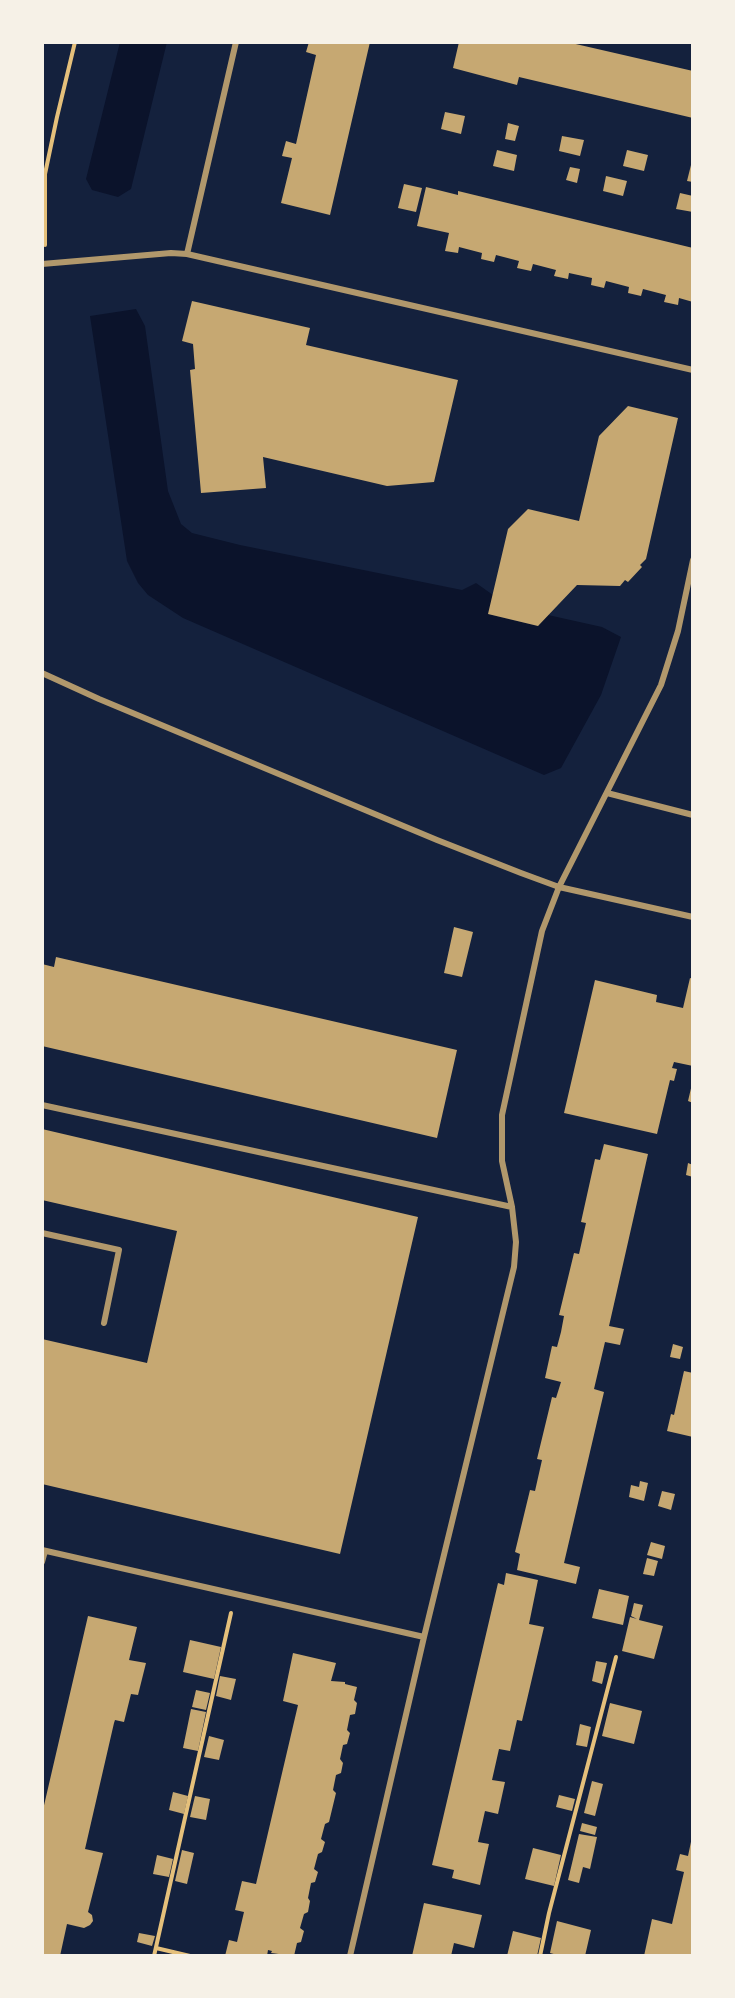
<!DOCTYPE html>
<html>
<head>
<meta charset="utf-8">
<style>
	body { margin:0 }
	#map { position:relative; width:735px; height:1998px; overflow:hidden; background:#14213d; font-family:"Sofia Sans Condensed",sans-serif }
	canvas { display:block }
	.frame { position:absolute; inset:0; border:44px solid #f6f1e7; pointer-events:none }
</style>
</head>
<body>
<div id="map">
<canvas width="735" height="1998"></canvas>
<div class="frame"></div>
</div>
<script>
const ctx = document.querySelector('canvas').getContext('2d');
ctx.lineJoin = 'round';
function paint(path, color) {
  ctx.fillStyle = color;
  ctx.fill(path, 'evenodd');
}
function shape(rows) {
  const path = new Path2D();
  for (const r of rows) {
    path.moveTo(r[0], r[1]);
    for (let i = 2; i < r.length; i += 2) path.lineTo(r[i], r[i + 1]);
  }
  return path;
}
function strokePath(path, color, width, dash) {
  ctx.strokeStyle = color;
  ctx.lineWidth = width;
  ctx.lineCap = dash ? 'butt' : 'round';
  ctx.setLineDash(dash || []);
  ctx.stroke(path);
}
paint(shape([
	[120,42,167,42,131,189,118,197,92,190,86,179],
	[136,309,145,326,168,491,181,524,192,533,240,545,462,590,476,583,493,595,488,614,538,626,548,615,602,627,621,637,601,695,561,768,544,775,183,618,148,595,138,583,127,561,90,316]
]), '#0b132b');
paint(shape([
	[309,42,370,42,330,215,281,203,292,158,282,156,286,141,296,144,316,55,306,52],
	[459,42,567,42,693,71,693,118,519,77,517,85,453,68],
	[445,112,465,116,461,134,441,129],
	[508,123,519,126,515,141,505,139],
	[562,136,584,140,580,156,559,151],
	[497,150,517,155,514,171,493,166],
	[627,150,648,155,644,171,623,166],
	[691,165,693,166,693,182,687,181],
	[570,167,580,169,577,183,566,180],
	[606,176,627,181,623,196,603,191],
	[404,184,422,188,416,212,398,208],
	[426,187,458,195,458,191,693,248,693,302,679,298,678,305,664,302,666,295,643,289,641,296,628,293,629,287,606,281,604,288,591,285,592,278,569,273,568,279,554,276,556,270,533,264,531,271,517,268,519,261,496,255,494,262,481,259,482,253,459,247,458,253,445,251,449,233,417,226],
	[680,193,693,196,693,212,676,209],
	[192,301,310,328,306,345,458,380,434,482,387,486,263,457,266,488,201,493,190,370,195,369,193,344,182,341],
	[628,406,678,418,646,559,640,565,642,567,628,582,625,580,620,586,577,585,538,626,488,614,508,529,528,509,579,521,599,436],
	[454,927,473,932,462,977,444,973],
	[56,957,457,1050,437,1138,42,1046,42,964,54,967],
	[690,978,693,979,693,1066,674,1062,672,1068,677,1069,674,1081,670,1080,657,1134,564,1113,595,980,657,995,656,1002,683,1008],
	[692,1084,693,1084,693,1103,688,1101],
	[42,1129,418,1217,340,1554,42,1484,42,1339,147,1363,177,1231,42,1200],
	[604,1144,648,1154,609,1326,624,1329,620,1345,605,1342,594,1389,604,1392,564,1563,580,1567,576,1584,517,1570,520,1554,515,1552,530,1490,535,1491,542,1460,537,1459,552,1397,556,1398,561,1382,545,1378,552,1346,557,1347,561,1332,564,1316,559,1315,574,1253,579,1254,586,1223,581,1222,595,1159,600,1160],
	[688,1163,693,1165,693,1177,686,1175],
	[673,1344,683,1347,680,1359,670,1357],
	[684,1371,693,1373,693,1437,667,1431,671,1414,674,1415],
	[640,1481,648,1483,644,1501,629,1497,631,1485,639,1487],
	[662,1491,675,1494,671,1510,658,1506],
	[651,1542,665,1546,662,1559,647,1555],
	[647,1558,658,1561,654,1576,643,1574],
	[506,1573,538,1580,529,1624,544,1627,522,1721,517,1720,510,1751,499,1749,492,1780,505,1782,498,1814,485,1811,478,1842,489,1844,480,1885,452,1878,454,1870,432,1865,498,1583,504,1585],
	[599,1589,629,1596,623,1625,592,1618],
	[634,1603,643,1605,639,1620,663,1626,654,1659,622,1651,630,1617,637,1619,631,1616],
	[88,1616,137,1627,129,1660,146,1663,138,1695,131,1694,124,1722,115,1720,114,1723,85,1849,103,1853,88,1912,92,1915,93,1921,90,1925,84,1928,67,1924,60,1956,42,1956,42,1814],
	[190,1640,221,1647,214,1679,183,1672],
	[293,1653,336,1663,331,1681,345,1682,345,1684,357,1687,354,1700,357,1703,355,1714,350,1715,347,1730,350,1733,347,1744,343,1745,340,1759,343,1763,341,1773,336,1775,333,1790,336,1793,329,1822,325,1824,321,1839,325,1842,322,1852,318,1854,314,1869,318,1872,315,1882,311,1883,308,1898,310,1901,308,1912,304,1914,300,1928,304,1931,301,1942,297,1943,294,1956,271,1953,272,1951,268,1950,267,1956,225,1956,229,1940,237,1942,244,1912,235,1910,242,1881,256,1884,298,1705,283,1701],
	[596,1661,607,1663,602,1684,592,1681],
	[220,1676,236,1679,231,1700,216,1696],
	[196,1690,210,1693,206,1710,192,1707],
	[610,1703,642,1711,634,1744,602,1736],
	[191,1709,206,1712,198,1751,183,1748],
	[580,1724,591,1727,587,1747,576,1745],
	[209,1736,224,1740,219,1760,204,1757],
	[592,1781,603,1784,595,1816,584,1813],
	[173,1792,188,1796,184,1814,169,1810],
	[559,1795,575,1799,572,1811,556,1807],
	[195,1796,210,1799,206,1820,190,1817],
	[582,1823,597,1827,595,1835,580,1831],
	[579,1834,597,1837,590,1869,583,1867,579,1883,568,1880],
	[692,1837,693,1956,644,1956,652,1919,672,1924,684,1872,676,1870,680,1854,688,1856],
	[533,1848,561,1855,554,1886,525,1879],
	[182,1850,194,1853,187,1884,175,1881],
	[157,1855,173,1859,169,1877,153,1874],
	[424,1903,482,1915,474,1948,454,1943,451,1956,412,1956],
	[557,1921,591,1930,585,1956,561,1956,550,1953],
	[513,1931,541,1938,537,1956,507,1956],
	[139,1933,155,1936,152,1946,137,1942]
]), '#c6a872');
strokePath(shape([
	[45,245,45,174,57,117,75,42],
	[156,1948,190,1956],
	[154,1956,231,1613],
	[540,1956,549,1913,616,1657]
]), '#e5c07b', 4);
strokePath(shape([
	[187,254,236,42],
	[42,264,171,253,187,254,693,370],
	[42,673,99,699,437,840,521,873,559,887,693,917],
	[607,793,693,815],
	[42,1105,512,1207],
	[42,1233,119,1250,104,1323],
	[42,1550,424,1637],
	[42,1562,45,1551],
	[350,1956,424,1637,514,1267,516,1242,512,1207,502,1161,502,1115,542,931,559,887,661,685,678,631,693,560]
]), '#b1986c', 6);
</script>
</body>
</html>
